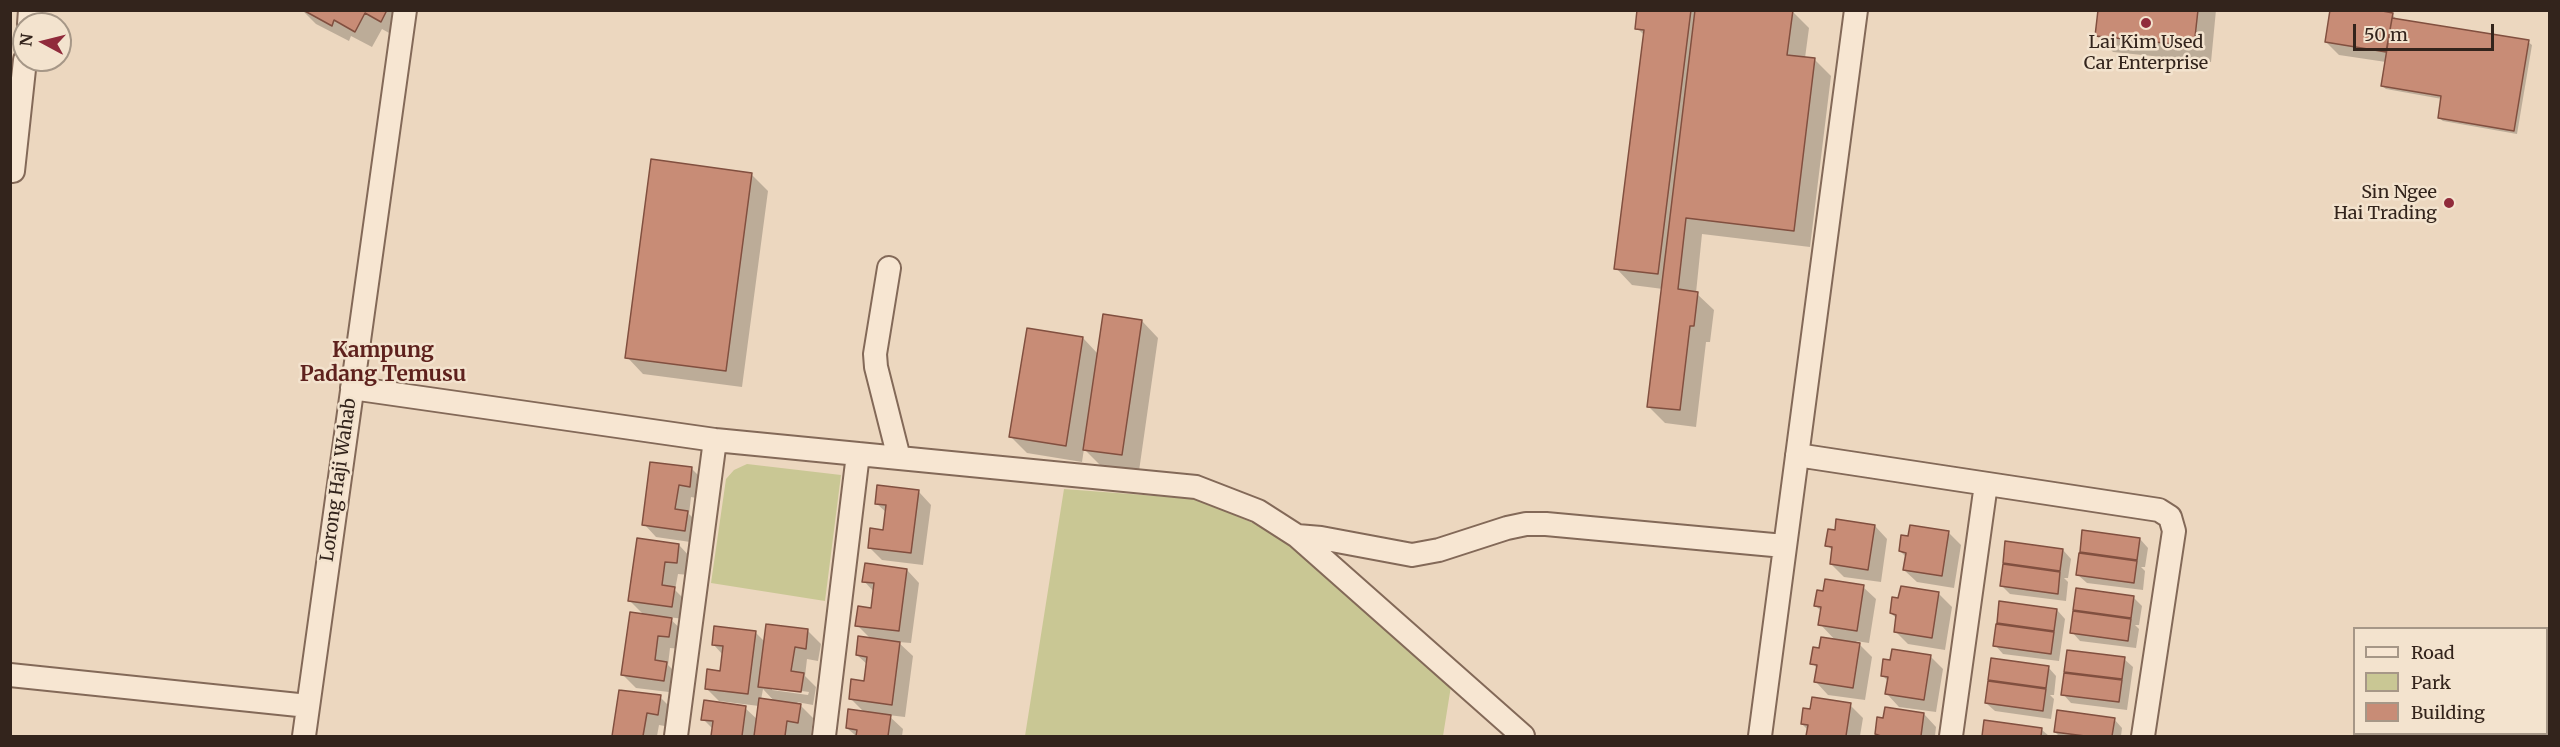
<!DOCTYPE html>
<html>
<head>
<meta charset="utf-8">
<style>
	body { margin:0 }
	#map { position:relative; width:2560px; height:747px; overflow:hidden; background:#ecd7bf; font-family:Merriweather,serif }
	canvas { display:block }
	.frame { position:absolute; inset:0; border:12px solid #33241c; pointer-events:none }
	.legend { position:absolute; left:2353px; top:627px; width:195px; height:108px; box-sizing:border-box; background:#f3e3ce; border:2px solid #a69787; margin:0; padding:8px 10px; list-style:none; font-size:18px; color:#33241c }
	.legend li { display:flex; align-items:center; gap:12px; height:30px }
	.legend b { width:30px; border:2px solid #a69787 }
	.north { position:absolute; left:12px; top:12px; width:60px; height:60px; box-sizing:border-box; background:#f3e3ce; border:2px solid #a69787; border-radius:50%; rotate:277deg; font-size:16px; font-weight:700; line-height:24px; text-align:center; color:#33241c }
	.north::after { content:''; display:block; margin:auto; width:21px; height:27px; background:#902b3b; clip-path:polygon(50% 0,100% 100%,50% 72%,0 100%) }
	.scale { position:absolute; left:2353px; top:24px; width:141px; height:27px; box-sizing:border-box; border:3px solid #33241c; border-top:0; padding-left:8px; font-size:18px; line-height:21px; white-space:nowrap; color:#33241c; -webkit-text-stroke:4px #f3e3ce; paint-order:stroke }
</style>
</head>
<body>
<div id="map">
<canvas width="2560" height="747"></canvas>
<div class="frame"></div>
<ul class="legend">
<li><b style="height:8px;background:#f7e6d2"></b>Road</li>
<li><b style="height:16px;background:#c9c794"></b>Park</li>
<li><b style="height:16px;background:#c88c76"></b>Building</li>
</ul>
<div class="north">N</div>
<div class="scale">50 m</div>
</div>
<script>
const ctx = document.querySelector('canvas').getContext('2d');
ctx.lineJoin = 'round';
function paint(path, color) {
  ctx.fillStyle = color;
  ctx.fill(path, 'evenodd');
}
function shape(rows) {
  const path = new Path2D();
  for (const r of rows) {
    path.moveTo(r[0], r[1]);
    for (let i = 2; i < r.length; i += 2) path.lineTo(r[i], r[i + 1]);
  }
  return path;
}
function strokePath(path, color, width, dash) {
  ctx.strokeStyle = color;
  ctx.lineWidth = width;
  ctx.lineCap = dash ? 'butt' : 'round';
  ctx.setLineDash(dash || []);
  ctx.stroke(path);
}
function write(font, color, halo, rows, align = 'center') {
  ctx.font = font + ' Merriweather,serif';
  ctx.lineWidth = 5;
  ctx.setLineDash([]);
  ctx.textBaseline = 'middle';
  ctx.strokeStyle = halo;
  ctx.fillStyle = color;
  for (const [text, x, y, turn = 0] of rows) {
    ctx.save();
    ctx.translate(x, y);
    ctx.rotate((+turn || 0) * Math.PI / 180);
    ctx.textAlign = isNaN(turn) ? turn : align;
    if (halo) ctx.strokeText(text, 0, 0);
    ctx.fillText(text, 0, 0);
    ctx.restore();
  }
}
paint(shape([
	[747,464,841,475,825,601,711,583,726,479,734,470],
	[1064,489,1196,499,1253,523,1294,547,1451,686,1443,736,1025,736]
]), '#c9c794');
paint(shape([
	[302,10,413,10,398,38,382,29,372,47,351,36,349,41,316,24],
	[1639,10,1792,11,1809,28,1805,58,1814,59,1831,76,1810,247,1702,234,1696,293,1714,310,1710,342,1706,342,1696,427,1665,423,1648,406,1663,289,1632,285,1616,268,1645,36,1637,28],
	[2099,10,2216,10,2211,62,2113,52,2097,36],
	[2392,15,2398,20,2528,42,2532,45,2517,134,2443,121,2439,118,2442,99,2386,89,2382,86,2386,62,2339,55,2326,42],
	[751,174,768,191,742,387,643,374,627,357],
	[1142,321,1158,338,1139,471,1101,466,1084,449,1082,462,1027,453,1010,436,1083,338,1098,354],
	[692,469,705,482,702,499,691,497,689,514,700,525,697,543,656,537,644,524],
	[919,492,931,505,923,565,882,560,869,547,884,531,887,513,876,503],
	[1875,526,1887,539,1881,582,1844,577,1831,564,1833,551,1827,545],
	[1948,532,1961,545,1954,588,1917,582,1904,570,1906,557,1900,551],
	[2140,539,2148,548,2145,567,2141,567,2145,571,2143,590,2087,583,2078,575,2085,556,2081,552],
	[679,545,691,558,689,575,678,574,675,590,687,602,684,619,668,617,684,632,682,649,670,648,668,665,679,676,677,693,636,688,623,675,645,616,630,601],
	[2063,550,2071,559,2068,578,2064,578,2068,582,2066,601,2010,594,2001,585,2008,566,2004,562],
	[907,570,919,583,911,643,898,642,913,656,905,717,888,715,903,729,902,736,856,736,847,728,865,713,850,698,865,682,868,665,857,655,871,639,857,625,872,609,874,592,864,581],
	[1863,587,1876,599,1869,643,1856,641,1872,657,1865,700,1828,695,1816,682,1818,669,1812,663,1820,650,1836,641,1820,624,1822,612,1816,606,1824,592],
	[1902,588,1939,594,1952,607,1945,650,1908,644,1895,631,1897,619,1891,613,1900,600],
	[2133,597,2142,606,2139,625,2135,625,2139,629,2136,648,2080,641,2072,632,2079,614,2075,609],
	[2001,603,2057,610,2065,619,2059,661,2003,654,1995,645],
	[808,631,821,644,818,661,807,659,805,676,816,687,813,705,797,702,813,718,811,735,712,736,713,729,703,719,745,708,758,720,759,706,719,701,706,688,721,672,723,655,713,644,756,633,765,642],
	[772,687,809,692,808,695,772,690],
	[763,689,775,702,761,700],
	[2068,651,2124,659,2133,667,2127,710,2071,703,2063,694],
	[1930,656,1943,669,1936,712,1899,707,1887,694,1888,681,1882,675],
	[1992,660,2048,667,2056,676,2054,695,2050,695,2054,699,2051,719,1995,711,1986,703],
	[620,691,660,697,673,710,670,727,659,725,657,736,614,736],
	[1850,705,1863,718,1860,736,1807,736,1808,730,1802,724,1811,710],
	[1924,714,1936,727,1935,736,1879,736,1876,733],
	[2114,719,2122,728,2121,736,2055,736,2059,736,2055,732],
	[1986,722,2042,730,2049,736,1984,736]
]), '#0003');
const building = shape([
	[303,10,387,10,381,22,365,13,355,32,334,20,332,26,303,10],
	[1637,10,1691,10,1658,274,1614,269,1644,30,1635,29,1637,10],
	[1695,10,1793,10,1787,55,1815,58,1794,231,1686,218,1678,289,1698,292,1694,326,1690,326,1680,410,1647,407,1695,10],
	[2098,10,2198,10,2194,46,2095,36,2098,10],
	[2330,10,2377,10,2393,13,2386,52,2325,42,2330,10],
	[2392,18,2529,40,2514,131,2438,118,2441,96,2381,86,2392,18],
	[651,159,752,173,726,371,625,358,651,159],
	[1103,314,1142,320,1122,455,1083,450,1103,314],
	[1027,328,1083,337,1066,446,1009,437,1027,328],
	[650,462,692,467,690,487,679,485,675,509,688,511,685,531,642,525,650,462],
	[877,485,919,490,911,553,868,548,870,528,883,530,886,505,875,504,877,485],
	[1836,519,1875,525,1868,570,1830,564,1832,547,1825,546,1828,529,1835,530,1836,519],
	[1910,525,1949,531,1942,576,1903,570,1906,553,1899,551,1901,535,1908,536,1910,525],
	[2082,530,2140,538,2137,560,2080,552,2082,530],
	[637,538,679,544,677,563,665,562,662,585,675,587,672,607,628,601,637,538],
	[2005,541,2063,549,2060,571,2003,563,2005,541],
	[2079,553,2137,561,2134,583,2076,575,2079,553],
	[865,563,907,569,899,631,855,626,858,606,871,608,874,583,862,582,865,563],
	[2003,564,2060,572,2058,594,2000,586,2003,564],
	[1825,579,1864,585,1857,631,1818,625,1821,607,1814,606,1817,590,1823,591,1825,579],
	[1901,586,1939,592,1932,638,1894,632,1896,615,1890,613,1892,597,1898,598,1901,586],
	[2076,588,2134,596,2131,618,2073,610,2076,588],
	[1999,601,2057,609,2054,631,1997,623,1999,601],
	[2073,611,2131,619,2128,641,2070,633,2073,611],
	[630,612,672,618,669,637,658,636,655,660,667,662,664,681,621,675,630,612],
	[766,624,808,629,806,649,795,647,791,671,804,673,801,692,758,687,766,624],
	[1996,624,2054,632,2051,654,1993,646,1996,624],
	[714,626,756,631,748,694,705,689,707,669,720,671,723,646,712,645,714,626],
	[858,636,900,642,892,705,849,699,851,679,864,681,867,657,856,655,858,636],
	[1821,637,1860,643,1853,688,1814,682,1817,665,1810,664,1813,647,1819,648,1821,637],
	[1892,649,1931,655,1924,700,1885,694,1888,677,1881,676,1883,659,1890,660,1892,649],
	[2067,650,2125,657,2122,679,2064,672,2067,650],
	[1991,658,2049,666,2046,688,1988,680,1991,658],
	[2064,673,2122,680,2119,702,2061,695,2064,673],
	[1988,681,2046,689,2043,711,1985,703,1988,681],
	[619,690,661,695,658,715,647,713,643,736,612,736,619,690],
	[1812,697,1851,703,1846,736,1806,736,1808,725,1801,724,1803,708,1810,709,1812,697],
	[759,698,801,704,798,723,787,721,785,736,754,736,759,698],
	[704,700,746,706,742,736,711,736,713,721,701,720,704,700],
	[1885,707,1924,713,1921,736,1881,736,1875,734,1877,717,1883,718,1885,707],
	[848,709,891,715,888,736,856,736,857,730,846,728,848,709],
	[2057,710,2115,718,2112,736,2085,736,2054,732,2057,710],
	[1984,720,2042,728,2041,736,1982,736,1984,720]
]);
paint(building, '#c88c76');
strokePath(building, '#814f3f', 1.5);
const minor = shape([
	[29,24,30,10],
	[13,171,25,60],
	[889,268,875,354,876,367,899,458],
	[352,388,715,440,1196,487,1258,511,1297,536,1523,736],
	[1797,455,2159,510,2170,517,2174,531,2143,736],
	[1297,536,1321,538,1412,555,1439,550,1507,528,1526,524,1546,524,1784,546],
	[10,675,308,706],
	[304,736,405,10],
	[676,736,715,440],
	[824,736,858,454],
	[1760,736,1856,10],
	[1951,736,1986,484],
	[2457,736,2458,734]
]);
strokePath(minor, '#836958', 26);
strokePath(minor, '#f7e6d2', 22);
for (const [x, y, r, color] of [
	[2146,23,6,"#902b3b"],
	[2449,203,6,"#902b3b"]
]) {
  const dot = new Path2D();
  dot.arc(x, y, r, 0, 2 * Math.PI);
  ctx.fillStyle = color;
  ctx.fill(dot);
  strokePath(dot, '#f3e3ce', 2);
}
write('18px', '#33241c', '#f3e3ce', [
	["Lai Kim Used",2146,43],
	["Car Enterprise",2146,64],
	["Sin Ngee",2437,193,"right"],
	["Hai Trading",2437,214,"right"]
]);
write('18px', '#33241c', '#f3e3ce', [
	["Lorong Haji Wahab",339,480,-82]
]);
write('bold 21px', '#5e211d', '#f3e3ce', [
	["Kampung",383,351],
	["Padang Temusu",383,375]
]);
</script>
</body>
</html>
